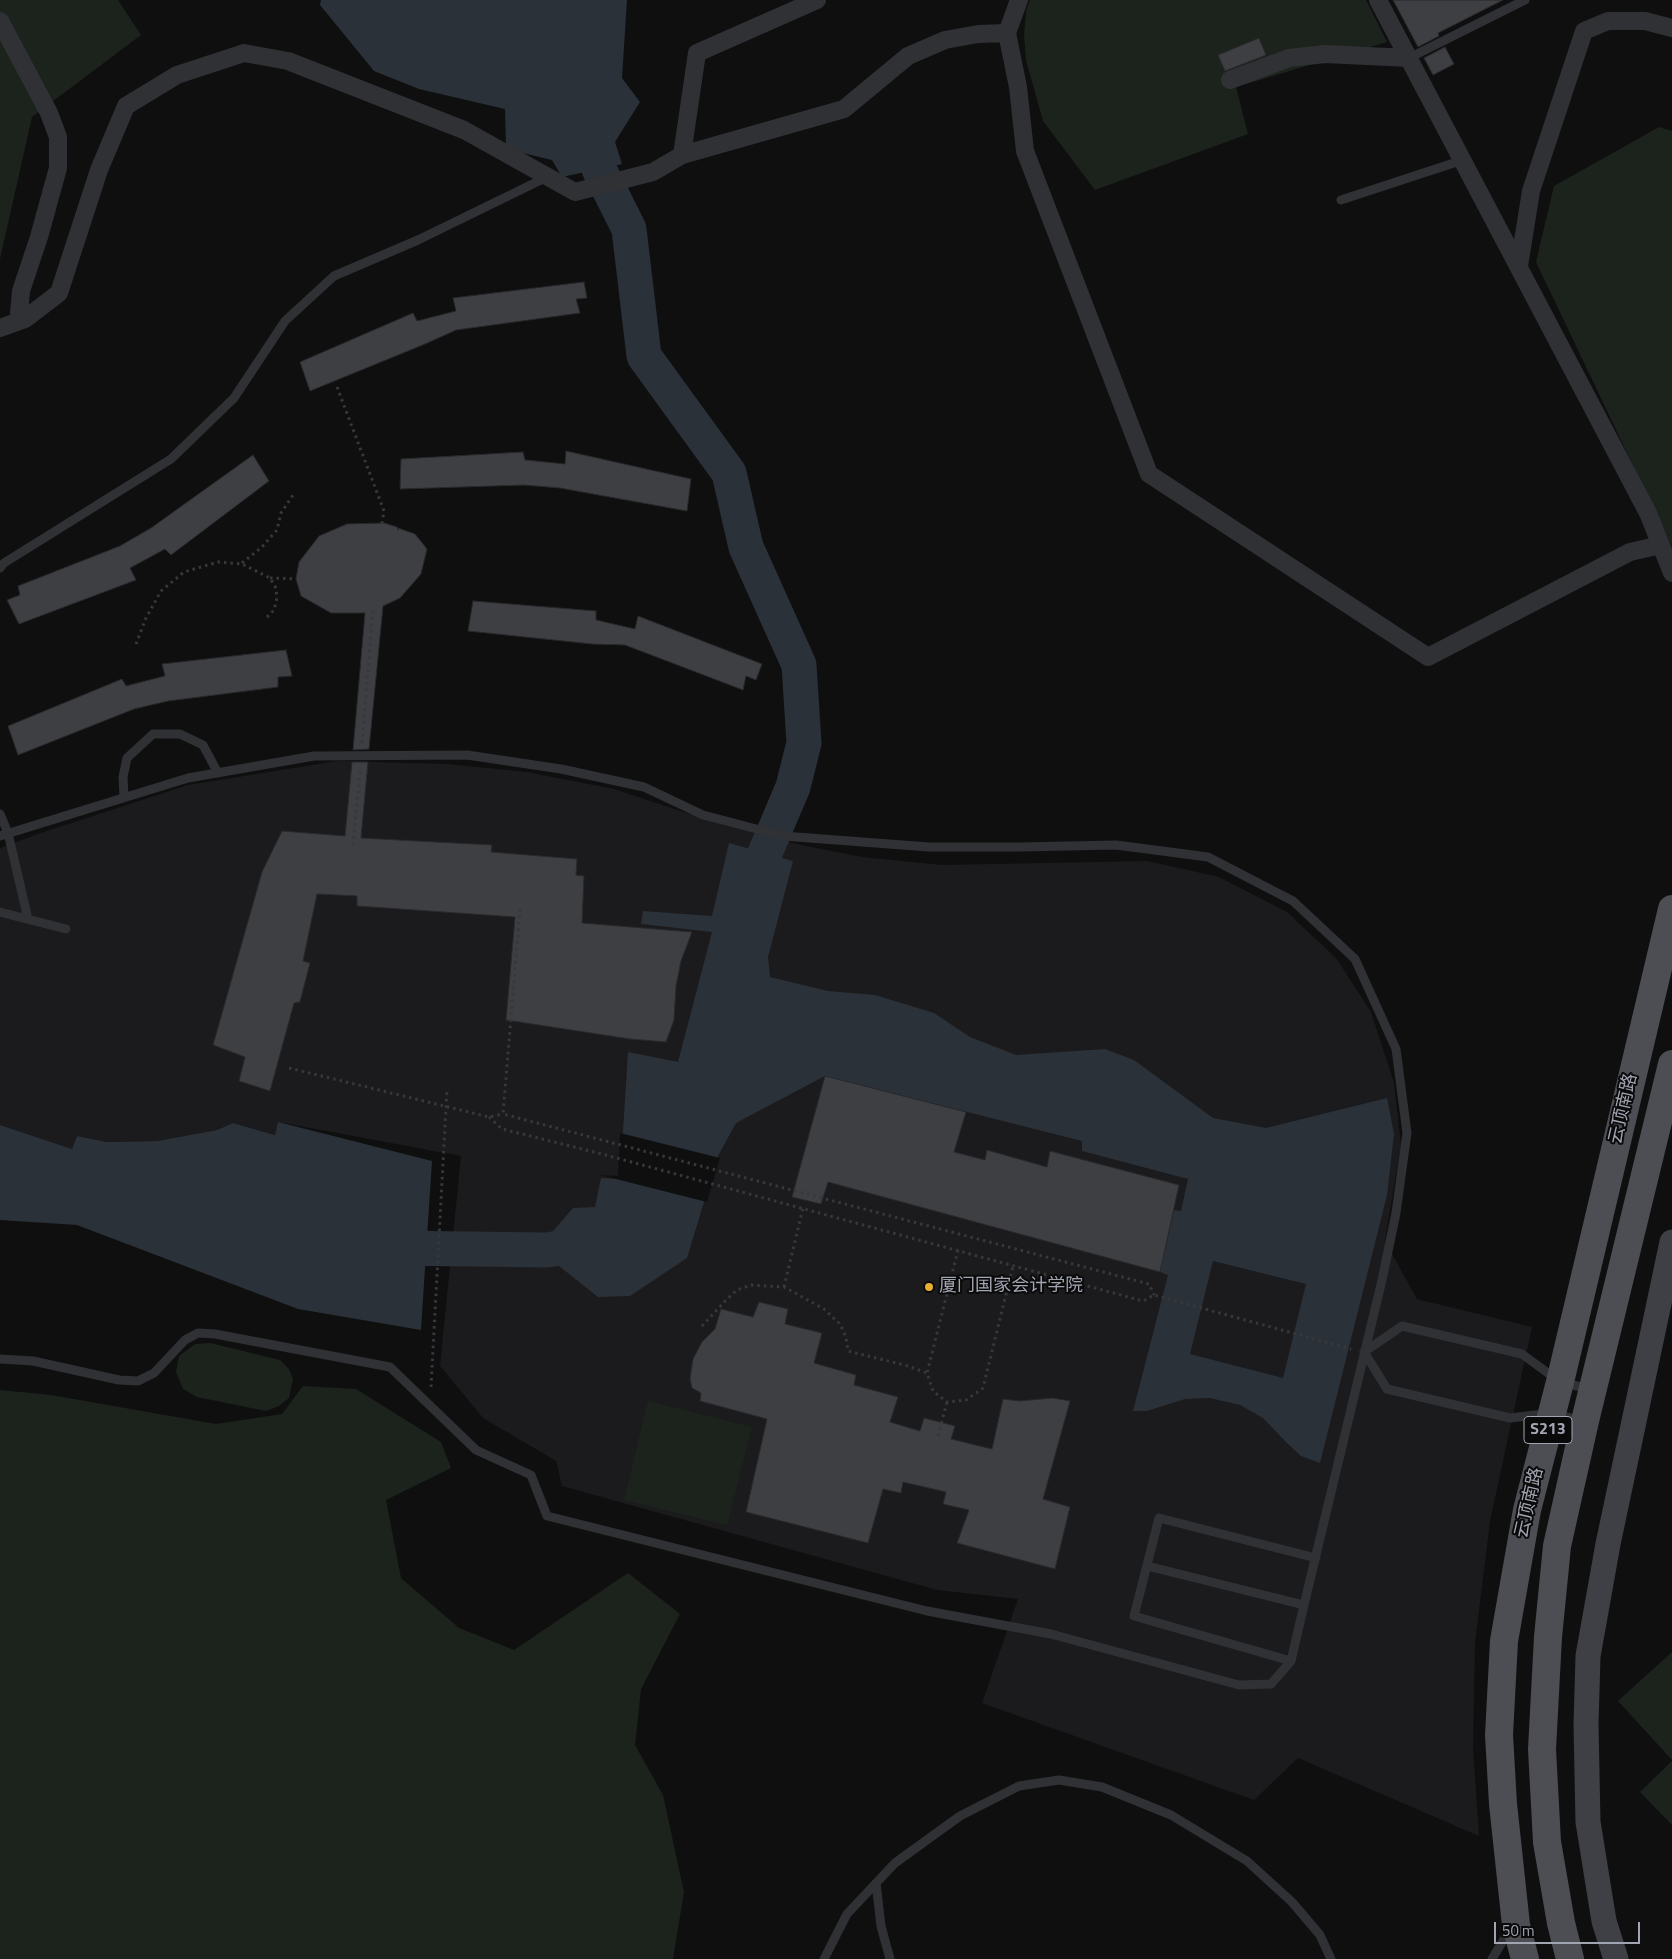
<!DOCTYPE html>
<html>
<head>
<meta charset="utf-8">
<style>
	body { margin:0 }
	#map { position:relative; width:1672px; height:1959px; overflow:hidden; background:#0f0f10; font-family:"Titillium Web",sans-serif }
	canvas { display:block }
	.scale { position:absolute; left:1494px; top:1922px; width:146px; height:22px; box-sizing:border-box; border:2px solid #a1a5b1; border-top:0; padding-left:6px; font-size:15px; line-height:18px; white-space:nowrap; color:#a1a5b1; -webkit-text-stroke:4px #0a0a0b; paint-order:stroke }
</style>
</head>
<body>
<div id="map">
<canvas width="1672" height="1959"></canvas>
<div class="scale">50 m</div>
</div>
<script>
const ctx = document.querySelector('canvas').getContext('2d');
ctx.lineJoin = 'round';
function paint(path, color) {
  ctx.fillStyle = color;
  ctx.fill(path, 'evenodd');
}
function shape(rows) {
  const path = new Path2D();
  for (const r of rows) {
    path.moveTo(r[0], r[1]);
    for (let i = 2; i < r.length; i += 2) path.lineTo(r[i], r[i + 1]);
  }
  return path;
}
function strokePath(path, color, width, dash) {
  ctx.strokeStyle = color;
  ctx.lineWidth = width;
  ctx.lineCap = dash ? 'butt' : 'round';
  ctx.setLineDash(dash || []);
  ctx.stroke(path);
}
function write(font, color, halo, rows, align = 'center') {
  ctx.font = font + ' "Titillium Web","Noto Sans SC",sans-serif';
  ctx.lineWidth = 4;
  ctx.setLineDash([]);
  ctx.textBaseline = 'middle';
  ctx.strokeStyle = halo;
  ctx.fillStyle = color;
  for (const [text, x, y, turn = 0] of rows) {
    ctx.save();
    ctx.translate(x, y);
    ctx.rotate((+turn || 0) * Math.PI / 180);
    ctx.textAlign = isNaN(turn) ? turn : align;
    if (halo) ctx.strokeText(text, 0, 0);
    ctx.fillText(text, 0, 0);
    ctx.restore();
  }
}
paint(shape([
	[337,761,448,764,527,772,614,789,726,826,801,845,862,857,942,865,1147,861,1219,877,1287,912,1336,958,1371,1012,1394,1083,1401,1144,1385,1241,1417,1299,1532,1327,1490,1521,1475,1643,1473,1747,1479,1836,1298,1758,1254,1800,982,1703,1018,1599,937,1590,562,1486,556,1461,483,1418,440,1366,461,1156,278,1122,276,1135,233,1123,217,1130,157,1141,107,1142,77,1136,72,1149,0,1125,0,848,41,833,188,785]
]), '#1b1b1d');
paint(shape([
	[0,0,118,0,141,35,32,117,0,259],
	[1030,0,1366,0,1387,42,1236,87,1248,134,1095,190,1043,121,1026,60,1024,35,1026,11],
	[1659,127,1672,131,1672,547,1536,262,1554,186],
	[210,1343,280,1360,289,1369,293,1379,289,1398,279,1406,266,1411,197,1397,183,1389,176,1372,179,1356,195,1344],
	[303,1386,356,1389,441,1442,451,1468,386,1500,401,1578,459,1628,514,1650,628,1573,680,1614,641,1689,635,1745,663,1795,684,1892,673,1959,0,1959,0,1390,51,1395,216,1424,282,1414],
	[648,1401,752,1427,727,1525,624,1500],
	[1672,1652,1672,1760,1618,1701],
	[1672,1761,1672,1825,1640,1792]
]), '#1c231d');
paint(shape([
	[321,0,627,0,622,78,640,102,615,142,622,164,562,177,552,160,506,149,505,109,419,89,374,71,320,5],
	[729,843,793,861,768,957,770,977,828,991,875,995,934,1013,970,1037,1016,1055,1105,1049,1134,1060,1213,1118,1266,1128,1387,1098,1394,1134,1387,1195,1320,1463,1301,1456,1286,1442,1263,1418,1240,1405,1210,1398,1185,1399,1147,1411,1133,1411,1168,1275,1160,1272,1174,1210,1181,1211,1188,1179,1082,1151,1082,1141,825,1076,736,1123,718,1156,687,1258,630,1296,598,1297,559,1266,548,1237,573,1208,595,1207,601,1178,620,1179,628,1052,678,1062,712,932,641,924,643,911,712,916],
	[1213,1261,1306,1284,1283,1378,1190,1354],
	[278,1122,432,1161,421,1330,298,1309,77,1225,0,1220,0,1125,72,1149,77,1136,107,1142,157,1141,217,1130,233,1123,275,1135]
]), '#2a3138');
paint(shape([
	[620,1133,720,1158,707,1202,600,1175,618,1176]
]), '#0f0f10');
strokePath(shape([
	[599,169,629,229,644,356,729,473,746,547,799,665,804,743,793,787,765,853,749,899],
	[377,1247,391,1248,547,1250,599,1241]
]), '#2a3138', 35);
const building = shape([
	[1393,0,1503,0,1438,33,1439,36,1418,47,1393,0],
	[1259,38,1266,55,1225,71,1218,55,1259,38],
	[1445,47,1454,64,1433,75,1424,58,1445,47],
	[584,282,587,298,576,299,580,313,456,330,425,344,310,391,300,362,413,313,417,321,456,311,453,298,584,282],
	[566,451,691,479,687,511,560,488,524,485,400,489,401,459,523,452,525,460,565,464,566,451],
	[253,455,269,481,171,555,165,549,130,568,136,580,19,624,7,600,20,595,18,586,120,546,151,528,253,455],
	[384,523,397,527,398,530,398,528,415,534,427,549,421,574,400,598,383,606,369,749,353,750,365,613,331,613,301,596,296,579,299,562,319,536,347,524,384,523],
	[473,601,596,611,596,620,635,629,638,616,762,664,756,680,746,676,743,690,625,645,592,644,468,631,473,601],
	[286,650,292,676,278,677,278,687,168,701,134,709,18,755,8,726,122,679,126,686,165,676,162,664,286,650],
	[352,762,368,762,361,838,492,845,491,852,577,859,576,875,584,876,582,923,692,932,681,961,676,986,674,1020,666,1042,630,1039,506,1020,515,917,357,906,357,896,317,894,303,961,310,963,300,1002,294,1003,270,1091,239,1081,245,1057,213,1045,262,872,282,831,345,836,352,762],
	[825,1076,966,1112,954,1152,985,1160,987,1150,1047,1167,1050,1151,1179,1185,1160,1272,828,1182,821,1204,792,1197,825,1076],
	[759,1302,788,1309,785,1324,822,1333,814,1363,856,1375,854,1385,898,1397,890,1422,920,1431,924,1418,955,1426,951,1439,992,1449,1003,1399,1019,1401,1053,1398,1070,1401,1043,1499,1070,1507,1055,1569,957,1543,969,1510,943,1504,946,1492,903,1482,901,1493,883,1489,868,1543,746,1512,767,1419,700,1401,701,1393,692,1388,690,1379,693,1359,702,1342,715,1329,721,1309,753,1317,759,1302]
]);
paint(building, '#3e3f43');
strokePath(building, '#29292c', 1);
strokePath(shape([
	[337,387,384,511,382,523],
	[242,563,262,547,277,530,281,513,293,495],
	[270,578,296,579],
	[136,644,146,618,161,591,184,572,218,562,242,564,270,578,276,588,277,598,274,610,264,620],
	[362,743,373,610],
	[353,845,360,772],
	[520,909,503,1114,1149,1284,1154,1295],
	[289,1068,489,1117,503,1114],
	[489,1117,502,1129,602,1154,1143,1301,1154,1295,1351,1349],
	[958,1250,927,1373,933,1391,947,1402,966,1400,983,1388,1013,1266],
	[784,1287,803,1208],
	[702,1326,727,1299,737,1290,751,1285,784,1287,824,1309,840,1324,846,1337,848,1351,908,1366,927,1373],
	[431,1387,447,1089],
	[938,1436,947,1402]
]), '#36383c', 3, [2.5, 4]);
strokePath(shape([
	[1409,58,1525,0],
	[1341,200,1463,160],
	[0,568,4,563,171,459,234,398,285,321,334,276,418,240,547,177],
	[124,798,123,777,127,758,153,734,180,734,203,745,218,773],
	[0,814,8,833,28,919],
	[0,836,188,778,314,756,467,755,561,769,644,787,703,815,783,836,929,847,1019,847,1116,845,1208,857,1293,901,1355,959,1396,1049,1407,1133,1396,1213,1382,1280,1304,1605,1291,1661,1271,1684,1239,1685,1051,1634,927,1611,547,1516,531,1475,476,1450,390,1367,215,1334,198,1333,185,1340,154,1373,138,1381,119,1380,33,1361,0,1359],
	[0,912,66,929],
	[1583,1421,1552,1413,1510,1418,1387,1389,1364,1352,1402,1326,1522,1354,1560,1382,1590,1389],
	[1147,1566,1304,1605],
	[1291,1661,1134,1616,1159,1518,1316,1558],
	[876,1883,881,1926,890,1959],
	[824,1959,847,1914,895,1863,960,1816,1019,1786,1059,1780,1102,1787,1171,1815,1247,1861,1292,1902,1320,1935,1331,1959],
	[1492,1959,1504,1939,1513,1929]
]), '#303135', 9);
strokePath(shape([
	[1378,0,1648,513,1672,573],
	[0,21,49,113,58,137,58,168,39,237,21,291,19,313,25,319,59,293,99,170,126,106,177,75,244,53,288,61,464,130,575,192,653,172,682,155,844,109,908,56,945,40,978,34,1007,33,1018,87,1025,151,1149,474,1428,657,1630,552,1661,545],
	[1007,33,1019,0],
	[1230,80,1289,58,1325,54,1409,58],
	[682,155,697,53,817,0],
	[1519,266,1531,191,1584,31,1608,21,1645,21,1672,28],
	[0,328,25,319]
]), '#303135', 18);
strokePath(shape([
	[1616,1959,1604,1921,1588,1822,1586,1725,1588,1656,1608,1544,1672,1242]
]), '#3e4045', 25);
strokePath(shape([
	[1525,1959,1516,1925,1503,1804,1499,1735,1504,1641,1527,1510,1560,1382,1672,909],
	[1570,1959,1561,1923,1547,1842,1542,1749,1548,1637,1557,1546,1585,1421,1672,1064]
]), '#4c4e54', 28);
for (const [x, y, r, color] of [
	[929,1287,5,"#e7ae31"]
]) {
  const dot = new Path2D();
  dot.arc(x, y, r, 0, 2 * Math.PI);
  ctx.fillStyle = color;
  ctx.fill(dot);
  strokePath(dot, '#0a0a0b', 2);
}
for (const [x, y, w] of [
	[1548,1430,48]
]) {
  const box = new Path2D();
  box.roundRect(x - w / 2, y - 13.5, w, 27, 4);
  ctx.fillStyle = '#0a0a0b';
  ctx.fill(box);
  strokePath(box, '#a1a5b1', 1);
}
write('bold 16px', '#a1a5b1', null, [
	["S213",1548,1430]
]);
write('18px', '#a1a5b1', '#0a0a0b', [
	["云顶南路",1624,1109,-77],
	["云顶南路",1530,1503,-77]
]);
write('18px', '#a1a5b1', '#0a0a0b', [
	["厦门国家会计学院",939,1287]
], 'left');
</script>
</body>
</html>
